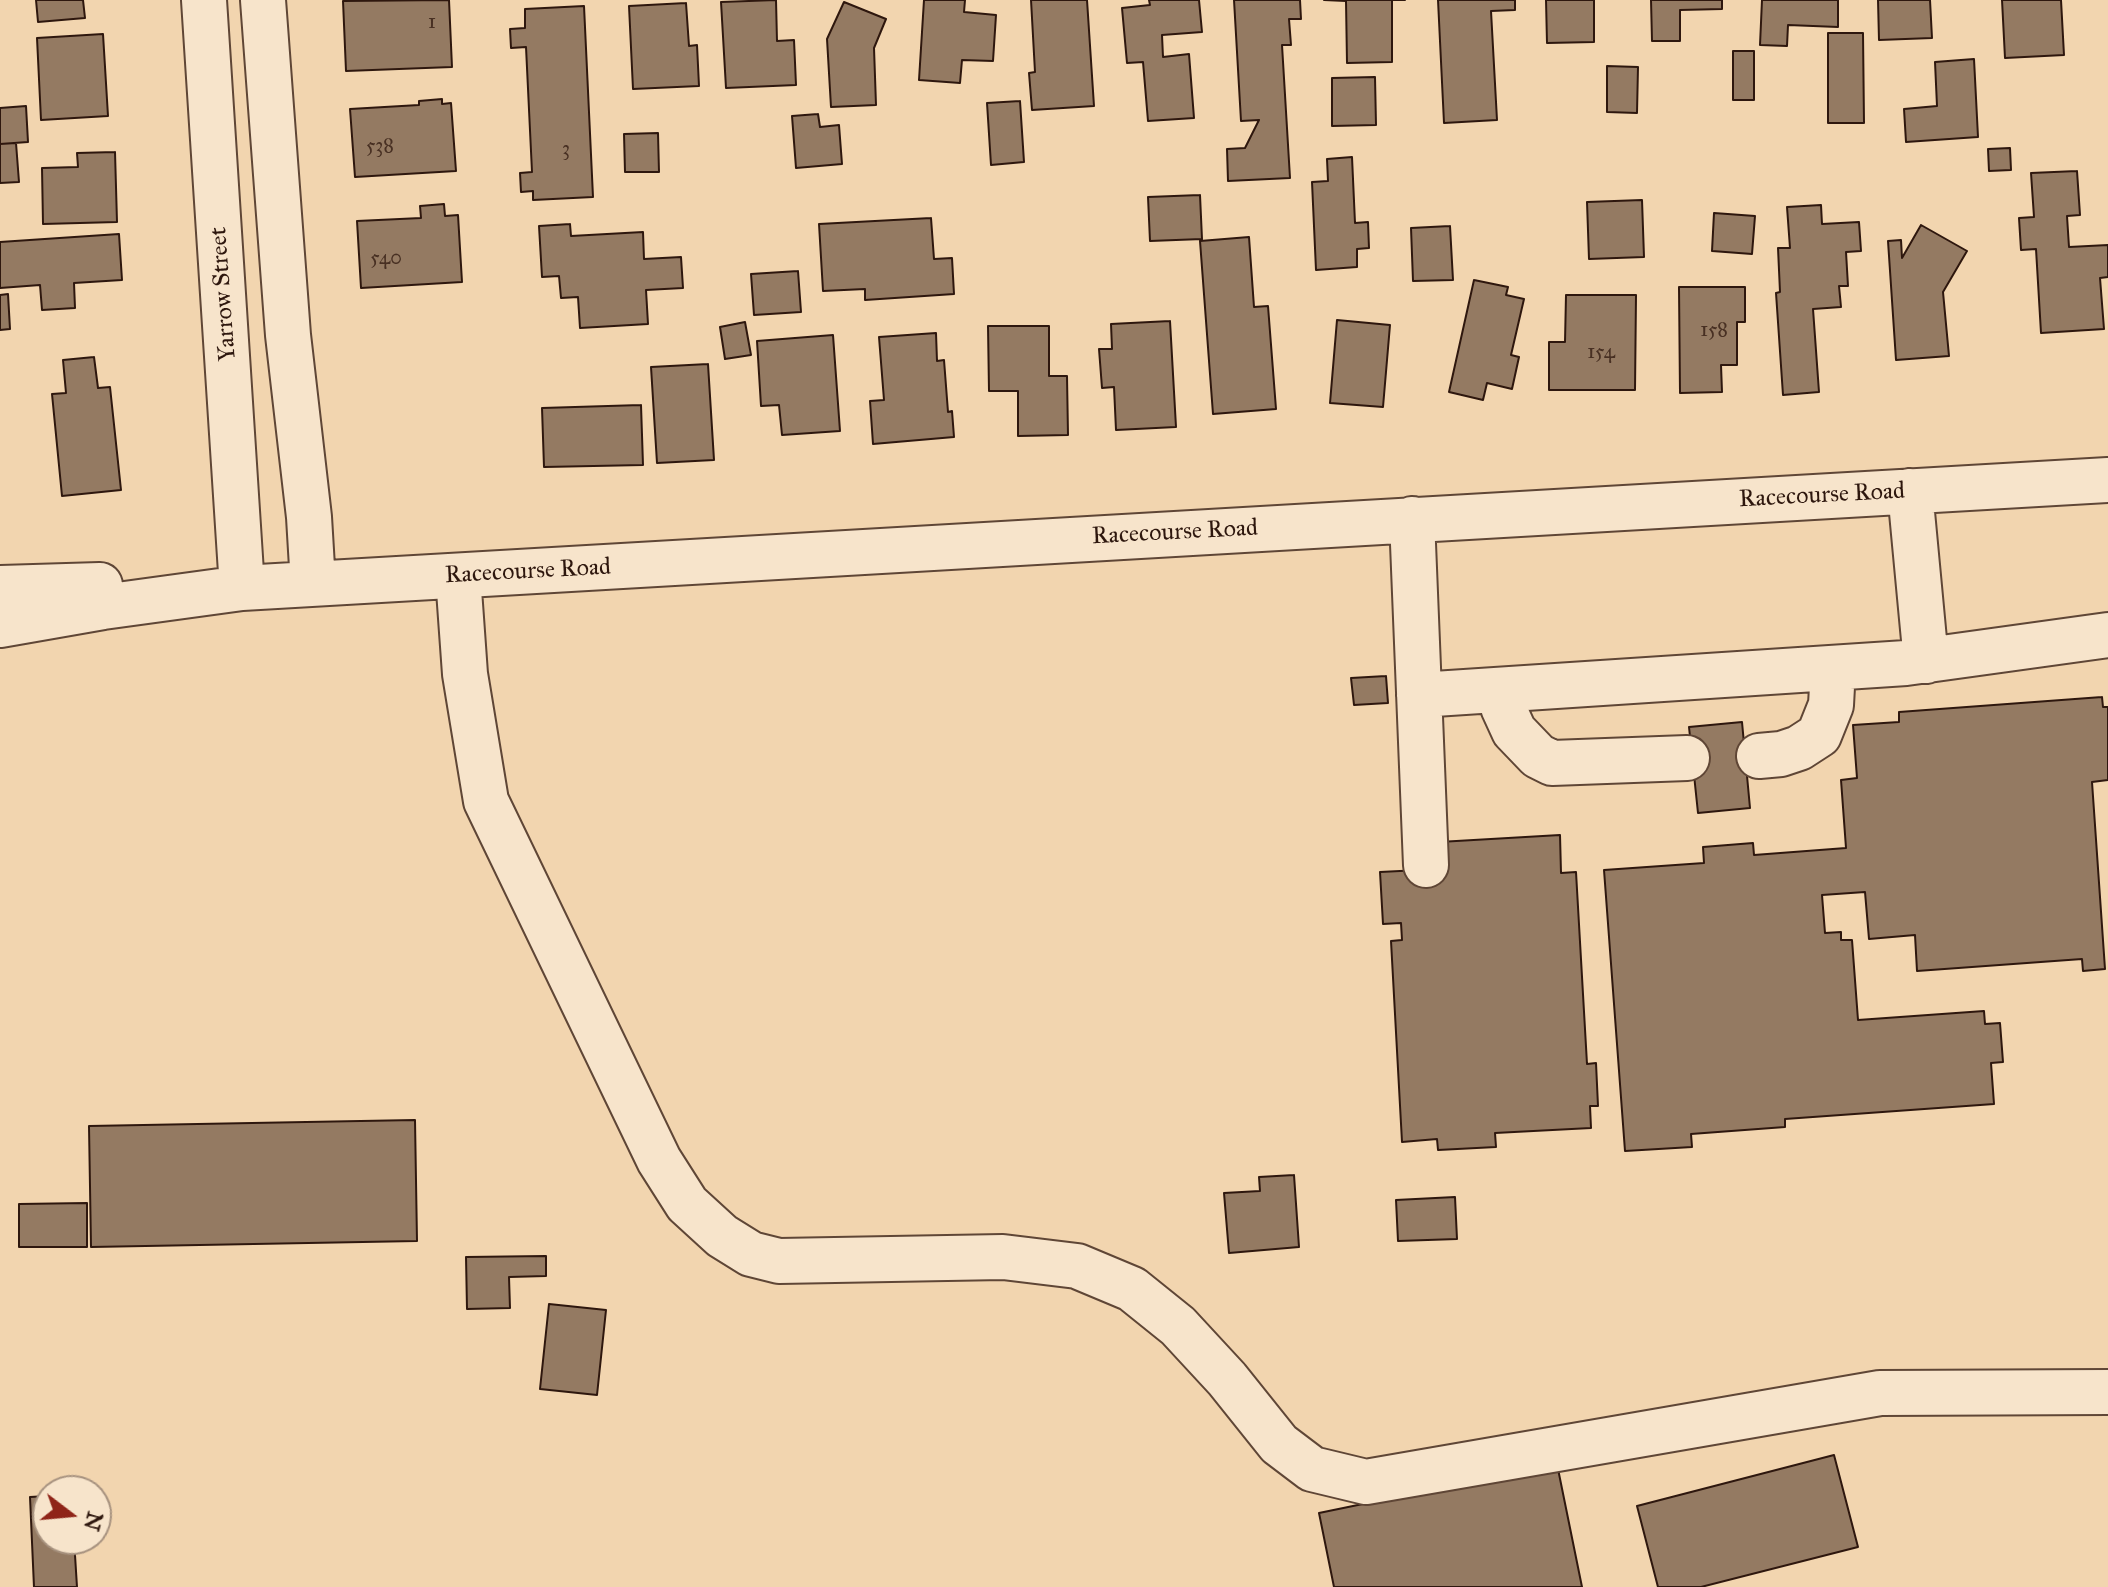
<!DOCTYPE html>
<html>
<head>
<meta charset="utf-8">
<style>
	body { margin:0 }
	#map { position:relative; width:2108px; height:1587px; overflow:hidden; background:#f2d5af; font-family:"IM FELL Great Primer",serif }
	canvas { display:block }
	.north { position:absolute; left:32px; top:1475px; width:80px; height:80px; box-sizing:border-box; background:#f7e4cb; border:2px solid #a7927f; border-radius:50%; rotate:106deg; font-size:22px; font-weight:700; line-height:32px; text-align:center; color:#2e170e }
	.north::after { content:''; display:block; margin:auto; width:28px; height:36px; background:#8f2418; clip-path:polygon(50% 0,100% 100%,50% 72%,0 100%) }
</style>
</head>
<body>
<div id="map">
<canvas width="2108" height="1587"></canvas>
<div class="north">N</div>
</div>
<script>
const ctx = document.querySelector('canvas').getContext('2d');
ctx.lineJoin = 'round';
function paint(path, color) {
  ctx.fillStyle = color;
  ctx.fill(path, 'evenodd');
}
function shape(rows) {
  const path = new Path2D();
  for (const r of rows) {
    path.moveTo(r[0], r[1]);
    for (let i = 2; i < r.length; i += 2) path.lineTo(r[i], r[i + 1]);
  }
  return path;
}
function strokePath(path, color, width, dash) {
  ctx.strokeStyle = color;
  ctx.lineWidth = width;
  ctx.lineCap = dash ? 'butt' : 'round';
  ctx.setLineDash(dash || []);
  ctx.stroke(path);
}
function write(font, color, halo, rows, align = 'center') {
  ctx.font = font + ' "IM FELL Great Primer",serif';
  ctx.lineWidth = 7;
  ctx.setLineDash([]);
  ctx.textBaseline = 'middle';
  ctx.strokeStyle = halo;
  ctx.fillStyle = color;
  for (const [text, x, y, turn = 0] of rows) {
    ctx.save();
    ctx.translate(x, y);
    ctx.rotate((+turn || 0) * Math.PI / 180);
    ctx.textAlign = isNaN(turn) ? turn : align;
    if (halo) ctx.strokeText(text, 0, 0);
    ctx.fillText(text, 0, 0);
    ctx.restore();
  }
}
const building = shape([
	[36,0,83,0,85,18,38,22,36,0],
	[449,0,452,67,346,71,343,1,449,0],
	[776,0,777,41,794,40,796,85,726,88,721,2,776,0],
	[924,0,965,0,964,12,996,15,993,61,962,60,960,83,919,80,924,0],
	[1031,0,1087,0,1094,106,1032,110,1029,73,1035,72,1031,0],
	[1149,0,1199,0,1202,32,1162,35,1163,57,1189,54,1194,118,1148,121,1143,62,1127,63,1122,8,1150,5,1149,0],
	[1234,0,1300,0,1301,19,1289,19,1291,45,1282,45,1290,178,1228,181,1227,149,1245,148,1259,120,1241,121,1234,0],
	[1324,0,1405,0,1392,0,1392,62,1347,63,1346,1,1324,0],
	[1438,0,1515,0,1515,10,1491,11,1497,120,1444,123,1438,0],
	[1546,0,1594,0,1594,42,1547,43,1546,0],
	[1651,0,1722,0,1722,9,1680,10,1680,41,1652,41,1651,0],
	[1762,0,1838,0,1838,27,1788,25,1787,46,1760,45,1762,0],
	[1878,0,1930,0,1932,38,1879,40,1878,0],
	[2002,0,2061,0,2064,55,2005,58,2002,0],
	[844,2,886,19,874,48,876,105,831,107,827,39,844,2],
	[686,3,689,46,697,45,699,86,633,89,629,6,686,3],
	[584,6,593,197,533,200,533,191,521,192,520,173,532,172,526,47,511,48,510,29,525,28,525,9,584,6],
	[1828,33,1863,33,1864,123,1828,123,1828,33],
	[103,34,108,116,41,120,37,38,103,34],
	[1733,51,1754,51,1754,100,1733,100,1733,51],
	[1974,59,1978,137,1906,142,1904,109,1937,106,1935,62,1974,59],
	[1607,66,1638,67,1637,113,1607,112,1607,66],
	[1375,77,1376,125,1332,126,1332,78,1375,77],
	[442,99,442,104,451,103,456,171,355,177,350,109,419,105,419,101,442,99],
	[1020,101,1024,162,991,165,987,103,1020,101],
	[26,106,28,142,0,144,0,108,26,106],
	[818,114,820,127,839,125,842,164,796,168,792,116,818,114],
	[658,133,659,172,625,172,624,134,658,133],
	[16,143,19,182,0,183,0,144,16,143],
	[2010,148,2011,170,1989,171,1988,149,2010,148],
	[115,152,117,222,43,224,42,168,78,167,77,153,115,152],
	[1352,157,1355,223,1368,222,1369,248,1357,249,1357,267,1316,270,1312,182,1328,181,1327,159,1352,157],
	[2077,171,2080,215,2067,216,2069,247,2108,245,2108,277,2100,278,2104,329,2041,333,2036,249,2021,250,2019,218,2034,217,2031,173,2077,171],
	[1200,195,1202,239,1150,241,1148,197,1200,195],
	[1642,200,1644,257,1589,259,1587,202,1642,200],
	[444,204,445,216,458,215,462,282,361,288,357,221,421,218,420,206,444,204],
	[1821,205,1822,224,1859,222,1861,251,1846,252,1848,286,1839,286,1841,307,1813,309,1819,392,1783,395,1776,293,1780,292,1778,248,1790,248,1787,207,1821,205],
	[1714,213,1755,216,1752,254,1712,251,1714,213],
	[931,218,934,259,952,258,954,294,865,300,865,289,823,291,819,224,931,218],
	[570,224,571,236,643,232,644,259,681,257,683,288,646,290,648,324,580,328,578,297,561,298,559,276,542,277,539,226,570,224],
	[1921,225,1967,251,1943,292,1949,356,1896,360,1888,241,1901,240,1902,258,1921,225],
	[1450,226,1453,280,1413,281,1411,228,1450,226],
	[119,234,122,280,74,283,75,308,42,310,40,285,0,288,0,242,119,234],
	[1249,237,1254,307,1268,306,1276,409,1213,414,1200,241,1249,237],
	[798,271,801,312,754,315,751,274,798,271],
	[1474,280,1508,287,1506,295,1524,299,1511,355,1519,357,1512,389,1487,383,1483,400,1449,392,1474,280],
	[1679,287,1745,287,1745,322,1737,322,1737,365,1721,365,1722,392,1680,393,1679,287],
	[8,294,10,329,0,330,0,295,8,294],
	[1566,295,1636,295,1635,390,1549,390,1549,342,1565,342,1566,295],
	[1337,320,1390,325,1383,407,1330,403,1337,320],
	[1170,321,1176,427,1116,430,1114,387,1102,388,1099,349,1112,349,1111,324,1170,321],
	[745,322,751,355,725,359,720,327,745,322],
	[988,326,1049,326,1049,376,1067,376,1068,435,1018,436,1018,391,989,391,988,326],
	[936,333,937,361,944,360,948,412,952,411,954,437,873,444,870,401,884,400,879,337,936,333],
	[833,335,840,431,782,435,779,405,761,406,757,341,833,335],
	[94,357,98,388,110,387,121,490,62,496,52,394,66,393,63,360,94,357],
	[708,364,714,460,657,463,651,367,708,364],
	[641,405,643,465,544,467,542,408,641,405],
	[1386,676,1388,703,1354,705,1351,678,1386,676],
	[2102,697,2103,707,2108,707,2108,780,2092,782,2105,969,2083,971,2082,959,1917,971,1915,935,1869,939,1865,892,1822,895,1825,933,1841,932,1841,940,1852,940,1858,1020,1984,1011,1985,1024,2000,1023,2003,1062,1991,1063,1994,1104,1785,1119,1785,1127,1691,1134,1692,1147,1625,1151,1604,870,1704,863,1703,847,1753,843,1754,855,1846,848,1841,780,1857,778,1853,725,1899,722,1899,712,2102,697],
	[1742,722,1750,808,1698,813,1689,727,1742,722],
	[1560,835,1561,873,1576,872,1587,1064,1596,1063,1598,1106,1590,1106,1591,1128,1495,1133,1496,1147,1438,1150,1437,1139,1402,1142,1391,941,1402,940,1401,923,1383,924,1380,872,1440,869,1439,842,1560,835],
	[415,1120,417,1241,91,1247,89,1126,415,1120],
	[1294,1175,1299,1247,1229,1253,1224,1193,1260,1191,1259,1177,1294,1175],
	[1455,1197,1457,1239,1398,1241,1396,1200,1455,1197],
	[87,1203,87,1247,19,1247,19,1204,87,1203],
	[546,1256,546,1276,509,1277,510,1308,467,1309,466,1257,546,1256],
	[549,1304,606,1310,597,1395,540,1389,549,1304],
	[1834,1455,1858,1547,1701,1587,1658,1587,1637,1506,1834,1455],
	[1557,1464,1582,1587,1334,1587,1319,1513,1557,1464],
	[48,1496,48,1539,74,1539,77,1587,34,1587,30,1497,48,1496]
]);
paint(building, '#947a62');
strokePath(building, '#2e170e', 2);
const minor = shape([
	[204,0,242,588],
	[263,0,288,335,309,517,313,584],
	[1910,491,1926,661],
	[1412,519,1426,865],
	[458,576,465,674,486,801,659,1160,687,1204,722,1236,751,1254,779,1261,1003,1257,1077,1266,1132,1289,1178,1326,1227,1379,1279,1444,1312,1469,1366,1482,1880,1393,2108,1392],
	[0,588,100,585],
	[0,625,103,607,242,588,2108,480],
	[1502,690,1503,707,1514,731,1538,756,1552,763,1687,758],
	[1419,695,1906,663,2108,635],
	[1759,756,1781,754,1799,748,1819,735,1831,705,1833,668]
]);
strokePath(minor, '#5f4636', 48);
strokePath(minor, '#f7e4cb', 44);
write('20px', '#483023', null, [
	["1",432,23],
	["538",380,147],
	["3",566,150],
	["540",386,259],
	["158",1714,331],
	["154",1601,353]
]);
write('24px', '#2e170e', '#f7e4cb', [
	["Yarrow Street",224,294,-94],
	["Racecourse Road",1822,496,-3],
	["Racecourse Road",1175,533,-3],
	["Racecourse Road",528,572,-3]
]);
</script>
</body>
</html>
